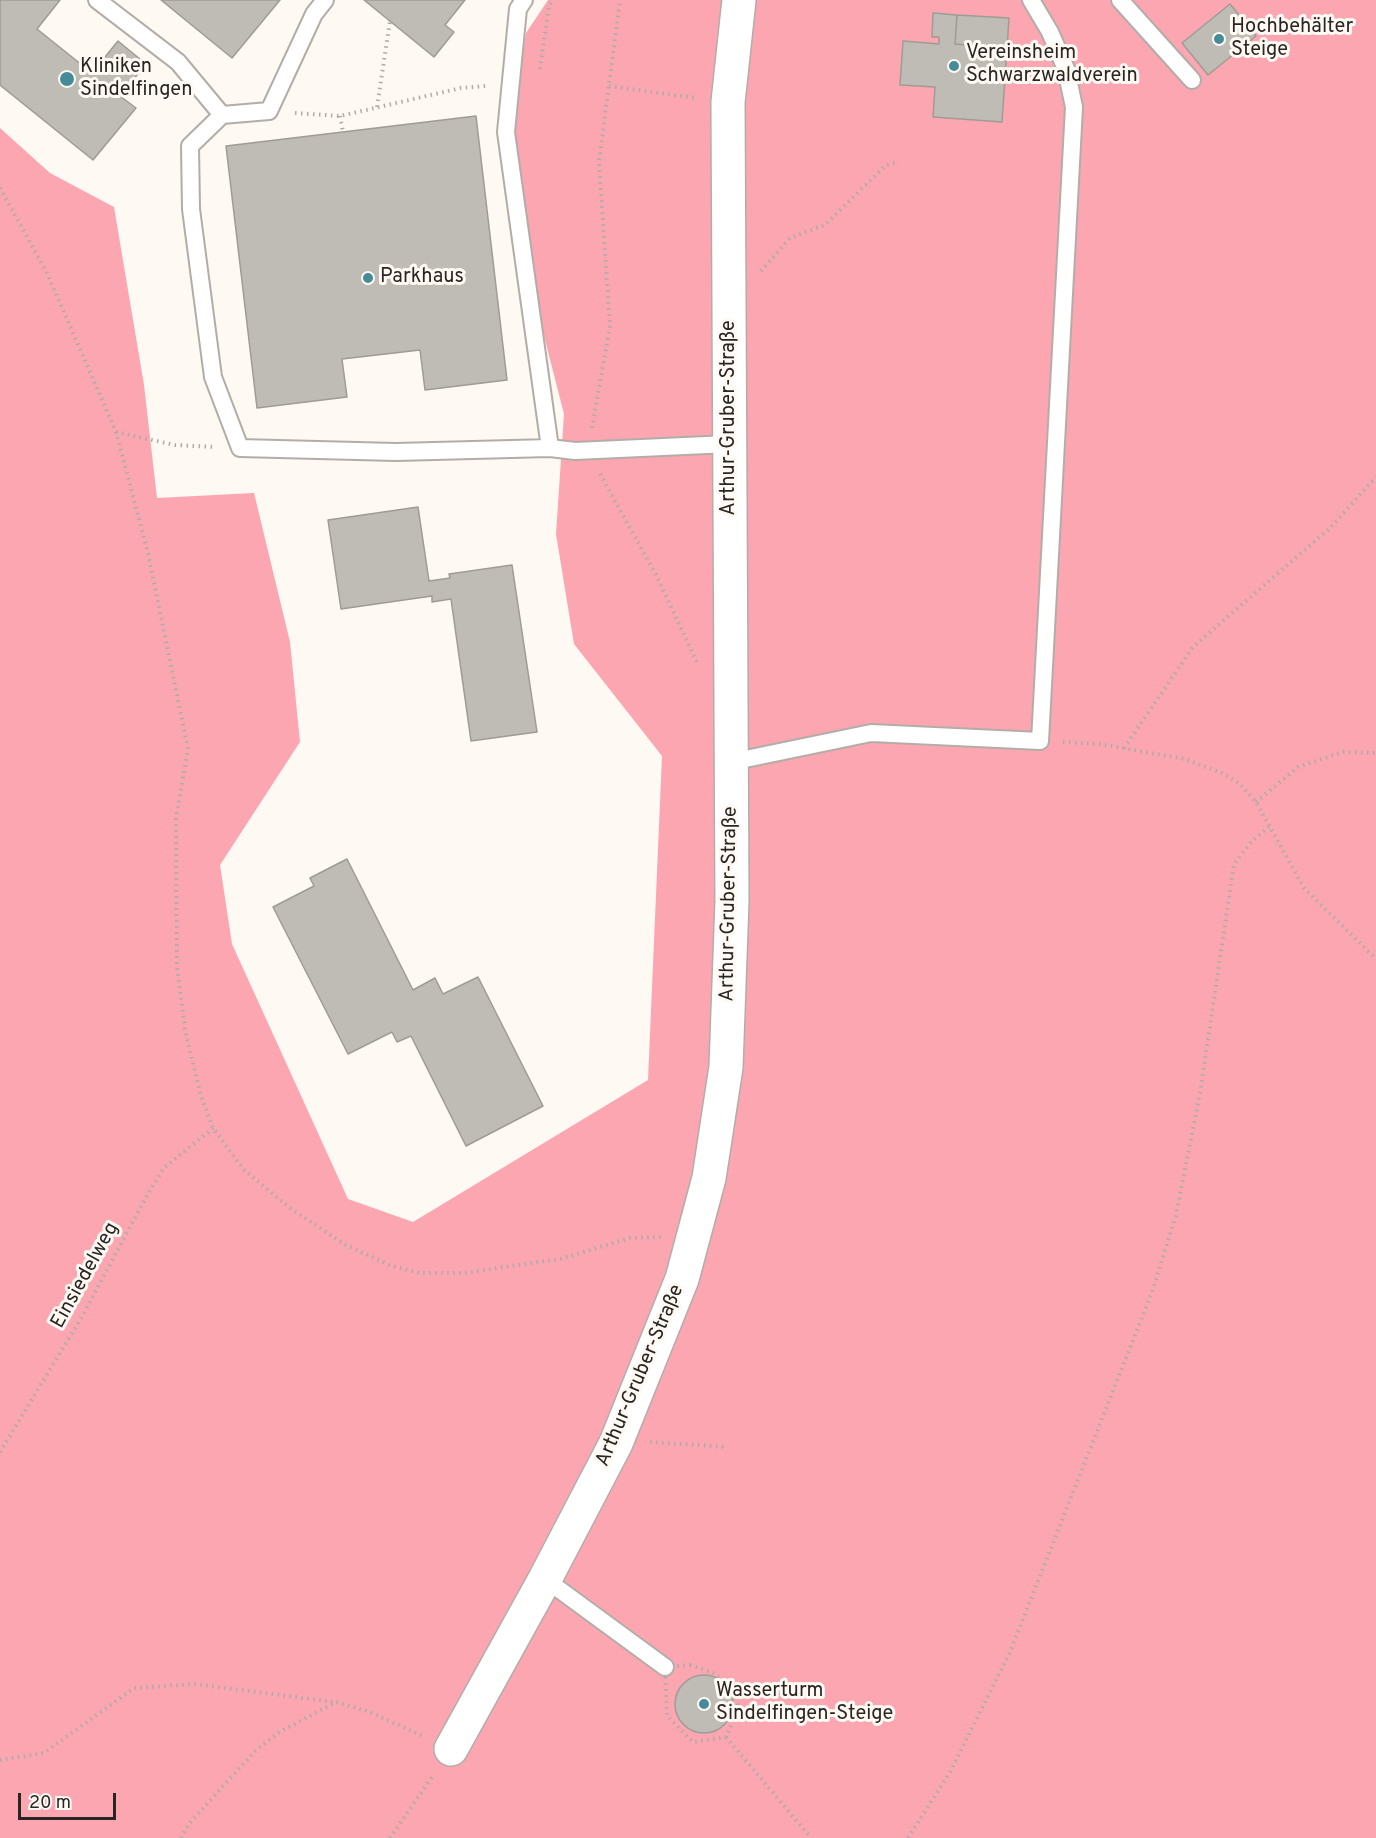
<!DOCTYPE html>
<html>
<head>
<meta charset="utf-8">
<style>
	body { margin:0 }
	#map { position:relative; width:1376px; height:1838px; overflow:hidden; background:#fef9f3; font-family:Overpass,sans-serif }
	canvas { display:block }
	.scale { position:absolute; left:18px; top:1793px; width:98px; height:27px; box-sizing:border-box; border:3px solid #282523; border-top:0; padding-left:8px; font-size:18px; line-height:21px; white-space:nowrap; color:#282523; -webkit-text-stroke:4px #fef9f3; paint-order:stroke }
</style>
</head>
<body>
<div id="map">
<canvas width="1376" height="1838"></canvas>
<div class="scale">20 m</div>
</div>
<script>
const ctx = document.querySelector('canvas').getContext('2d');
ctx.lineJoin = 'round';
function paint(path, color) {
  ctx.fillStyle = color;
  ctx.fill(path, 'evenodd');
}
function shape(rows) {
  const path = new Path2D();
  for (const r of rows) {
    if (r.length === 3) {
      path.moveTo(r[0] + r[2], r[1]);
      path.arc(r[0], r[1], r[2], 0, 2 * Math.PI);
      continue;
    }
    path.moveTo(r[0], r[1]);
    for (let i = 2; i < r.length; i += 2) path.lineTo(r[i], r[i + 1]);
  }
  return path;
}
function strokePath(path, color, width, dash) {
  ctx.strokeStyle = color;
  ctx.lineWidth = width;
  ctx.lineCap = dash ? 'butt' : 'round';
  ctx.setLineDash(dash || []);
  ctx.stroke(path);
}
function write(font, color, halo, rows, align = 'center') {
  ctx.font = font + ' Overpass,sans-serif';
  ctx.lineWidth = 6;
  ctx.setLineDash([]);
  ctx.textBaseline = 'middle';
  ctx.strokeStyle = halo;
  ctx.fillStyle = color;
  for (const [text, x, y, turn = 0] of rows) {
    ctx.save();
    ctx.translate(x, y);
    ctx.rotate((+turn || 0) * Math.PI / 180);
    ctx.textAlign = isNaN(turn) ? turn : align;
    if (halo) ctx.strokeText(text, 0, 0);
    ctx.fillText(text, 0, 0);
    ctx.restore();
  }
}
paint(shape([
	[548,0,1376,0,1376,1838,0,1838,0,128,50,173,114,207,144,385,157,498,254,493,290,642,300,742,220,865,232,944,348,1199,413,1222,648,1080,662,756,574,644,556,534,564,414,534,297,513,117,526,33]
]), '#fca6b2');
const building = shape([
	[0,0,60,0,37,29,92,73,118,41,146,64,120,96,136,108,93,160,0,85,0,0],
	[161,0,280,0,232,58,161,0],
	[364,0,465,0,445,25,454,32,434,57,364,0],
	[1230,4,1256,36,1208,75,1182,43,1230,4],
	[933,13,957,15,955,44,1007,48,1002,122,933,117,935,87,900,85,903,41,939,44,939,37,932,37,933,13],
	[957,15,1009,18,1007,48,955,44,957,15],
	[476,116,507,380,425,390,420,350,342,359,347,397,257,408,226,146,476,116],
	[418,507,429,581,450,578,449,574,512,565,537,732,471,741,451,599,432,602,432,596,341,609,328,520,418,507],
	[347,859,413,990,435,978,443,994,478,977,543,1106,466,1146,411,1036,397,1042,392,1032,348,1054,273,907,314,886,310,878,347,859],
	[704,1704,29]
]);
paint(building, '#bebcb4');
strokePath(building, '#9e9c94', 1.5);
const service = shape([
	[97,0,178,62,222,115],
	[325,0,314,14,269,111,222,115,190,146,191,209,213,377,240,448,396,452,550,448,575,451,729,444],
	[524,0,518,9,506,132,550,448],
	[1120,0,1192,80],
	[731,762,871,733,1040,741,1074,107,1066,69,1050,32,1031,0],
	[545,1579,665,1667]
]);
const minor = shape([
	[451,1749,545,1579,616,1443,682,1279,709,1178,726,1067,732,901,728,102,739,0]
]);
strokePath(service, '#b4ada7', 20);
strokePath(minor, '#b4ada7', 36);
strokePath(shape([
	[540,69,549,6,553,0],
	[609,86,697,98],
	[377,107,390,21],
	[295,113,340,116,461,88,486,86],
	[340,116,343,132],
	[0,188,47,273,116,432,148,553,188,749,176,818,177,967,185,1030,201,1096,213,1128,243,1169,290,1208,344,1244,389,1265,419,1273,463,1273,560,1259,630,1238,661,1237],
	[761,271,790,238,825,225,886,165,899,162],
	[592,428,610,326,599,162,620,0],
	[116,432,175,445,215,447],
	[600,474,656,575,697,662],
	[1063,742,1099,744,1185,759,1224,774,1240,784,1256,802,1304,888,1376,959],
	[1124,748,1193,647,1330,528,1376,477],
	[1256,802,1298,767,1343,752,1376,753],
	[650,1442,727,1447],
	[0,1452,80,1320,150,1190,164,1168,213,1128],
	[690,1665,713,1673,733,1687,739,1708,726,1737,693,1742,667,1716,665,1667,690,1665],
	[726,1737,811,1838],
	[0,1760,44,1753,134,1688,194,1684,335,1702],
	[181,1838,188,1825,254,1752,278,1733,336,1702,367,1711,423,1736],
	[390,1838,434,1774],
	[908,1838,950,1772,1010,1652,1152,1292,1176,1215,1200,1093,1234,864,1252,841,1269,827]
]), '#afaba6', 4, [1.5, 4.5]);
strokePath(service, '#fff', 16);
strokePath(minor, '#fff', 33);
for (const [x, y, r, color] of [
	[1219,39,6,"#468c98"],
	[954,66,6,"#468c98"],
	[67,79,8,"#468c98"],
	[368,278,6,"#468c98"],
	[704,1704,6,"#468c98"]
]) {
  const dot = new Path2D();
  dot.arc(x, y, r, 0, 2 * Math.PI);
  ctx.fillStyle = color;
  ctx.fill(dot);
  strokePath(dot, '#fef9f3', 2);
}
write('20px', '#282523', '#fef9f3', [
	["Hochbehälter",1231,28],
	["Steige",1231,51],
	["Vereinsheim",966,54],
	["Schwarzwaldverein",966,77],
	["Kliniken",80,68],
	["Sindelfingen",80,91],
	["Parkhaus",380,278],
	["Wasserturm",716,1692],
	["Sindelfingen-Steige",716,1715]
], 'left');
write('20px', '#282523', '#fef9f3', [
	["Arthur-Gruber-Straße",730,418,-90],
	["Arthur-Gruber-Straße",730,904,-89],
	["Einsiedelweg",86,1276,-61],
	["Arthur-Gruber-Straße",641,1376,-67]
]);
</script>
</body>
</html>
